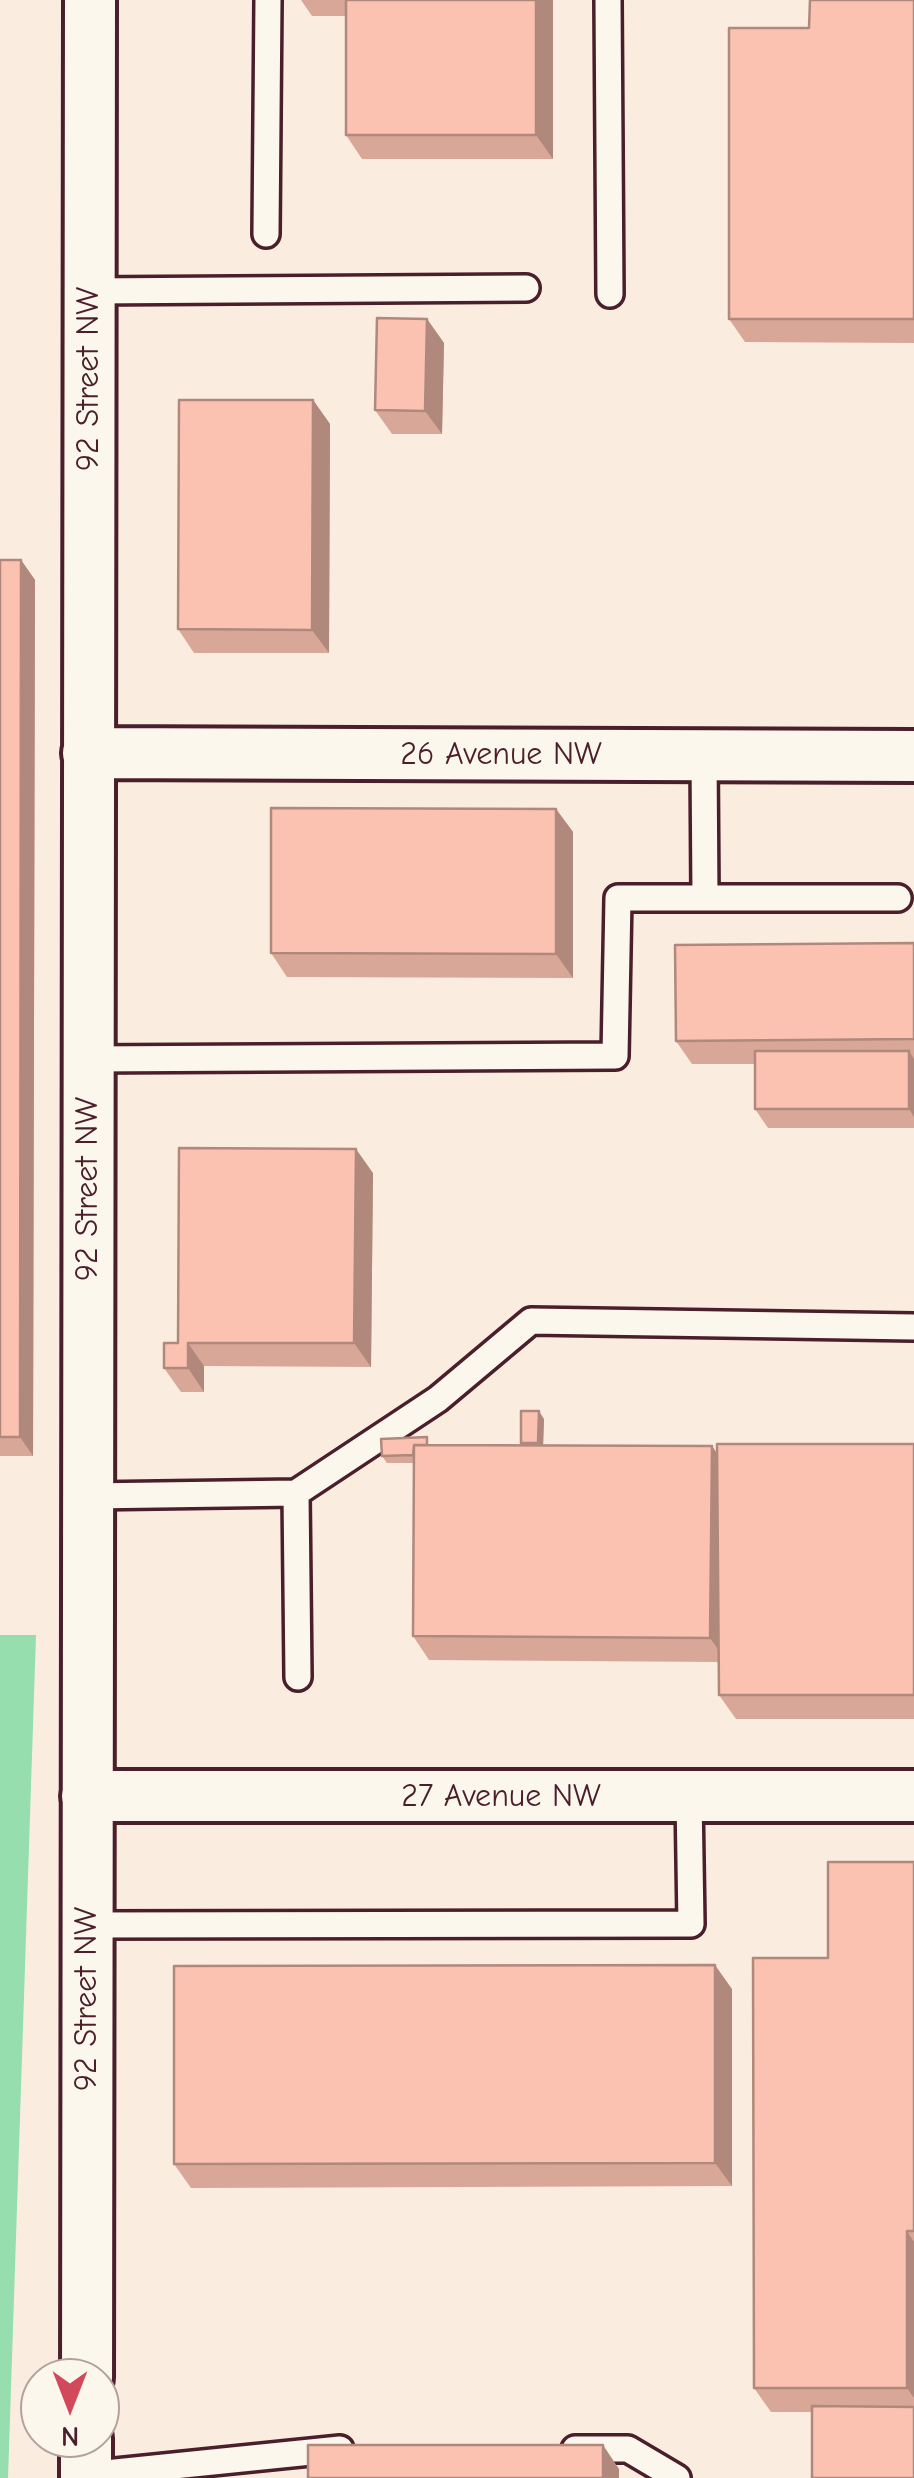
<!DOCTYPE html>
<html>
<head>
<meta charset="utf-8">
<style>
	body { margin:0 }
	#map { position:relative; width:914px; height:2478px; overflow:hidden; background:#fbece0; font-family:"Comic Neue",sans-serif }
	canvas { display:block }
	.north { position:absolute; left:20px; top:2358px; width:100px; height:100px; box-sizing:border-box; background:#fbf7ec; border:2px solid #b4a19f; border-radius:50%; rotate:180deg; font-size:28px; font-weight:700; line-height:40px; text-align:center; color:#4a1f2b }
	.north::after { content:''; display:block; margin:auto; width:35px; height:45px; background:#d1495b; clip-path:polygon(50% 0,100% 100%,50% 72%,0 100%) }
</style>
</head>
<body>
<div id="map">
<canvas width="914" height="2478"></canvas>
<div class="north">N</div>
</div>
<script>
const ctx = document.querySelector('canvas').getContext('2d');
ctx.lineJoin = 'round';
function paint(path, color) {
  ctx.fillStyle = color;
  ctx.fill(path, 'evenodd');
}
function shape(rows) {
  const path = new Path2D();
  for (const r of rows) {
    path.moveTo(r[0], r[1]);
    for (let i = 2; i < r.length; i += 2) path.lineTo(r[i], r[i + 1]);
  }
  return path;
}
function strokePath(path, color, width, dash) {
  ctx.strokeStyle = color;
  ctx.lineWidth = width;
  ctx.lineCap = dash ? 'butt' : 'round';
  ctx.setLineDash(dash || []);
  ctx.stroke(path);
}
function write(font, color, halo, rows, align = 'center') {
  ctx.font = font + ' "Comic Neue",sans-serif';
  ctx.lineWidth = 10;
  ctx.setLineDash([]);
  ctx.textBaseline = 'middle';
  ctx.strokeStyle = halo;
  ctx.fillStyle = color;
  for (const [text, x, y, turn = 0] of rows) {
    ctx.save();
    ctx.translate(x, y);
    ctx.rotate((+turn || 0) * Math.PI / 180);
    ctx.textAlign = isNaN(turn) ? turn : align;
    if (halo) ctx.strokeText(text, 0, 0);
    ctx.fillText(text, 0, 0);
    ctx.restore();
  }
}
paint(shape([
	[0,1635,36,1635,8,2478,0,2478]
]), '#96dead');
const lane = shape([
	[608,0,610,294],
	[266,234,268,0],
	[89,291,526,288],
	[704,756,705,898,898,898],
	[87,1059,615,1056,618,898,705,898],
	[89,1496,296,1493],
	[298,1677,296,1493,438,1399,531,1321,914,1327],
	[87,1925,691,1924,689,1797],
	[575,2449,628,2449,677,2478],
	[86,2475,340,2449]
]);
const street = shape([
	[88,753,914,756],
	[87,1796,914,1796],
	[87,2378,90,0],
	[86,2478,86,2438]
]);
strokePath(lane, '#4a1f2b', 32);
strokePath(street, '#4a1f2b', 58);
strokePath(lane, '#fbf7ec', 25);
strokePath(street, '#fbf7ec', 50);
paint(shape([
	[301,0,553,0,553,159,362,159,346,135,346,16,312,16],
	[914,0,914,343,745,342,729,319,809,28],
	[427,319,444,343,442,434,392,434,375,410],
	[313,400,330,424,329,653,194,653,178,629],
	[0,560,21,560,35,580,33,1456,0,1456],
	[556,809,573,832,573,978,287,977,271,953],
	[914,943,914,1128,768,1128,755,1109,755,1064,692,1064,676,1041],
	[373,1173,371,1367,204,1366,204,1392,181,1392,164,1368,178,1343],
	[544,1419,543,1445,712,1446,718,1455,914,1444,914,1719,736,1719,719,1695,719,1662,429,1660,413,1636,413,1463,387,1463,382,1456,432,1445,523,1445,521,1443],
	[914,1862,914,2478,812,2412,771,2412,754,2388],
	[732,1989,732,2186,191,2188,174,2164]
]), '#d8a798');
paint(shape([
	[536,0,553,0,553,159,536,135],
	[427,319,444,343,442,434,425,411],
	[313,400,330,424,329,653,312,630],
	[21,560,35,580,33,1456,20,1437],
	[556,809,573,832,573,978,556,954],
	[909,1051,914,1059,914,1117,909,1109],
	[356,1149,373,1173,371,1367,354,1343],
	[188,1343,204,1366,204,1392,188,1368],
	[539,1411,544,1419,543,1450,538,1443],
	[712,1446,728,1470,727,1662,710,1638],
	[715,1965,732,1989,732,2186,715,2163],
	[907,2231,914,2242,914,2398,907,2388],
	[603,2445,619,2469,619,2478,603,2478]
]), '#b0887c');
const building = shape([
	[346,0,536,0,536,135,346,135,346,0],
	[810,0,914,0,914,319,729,319,729,28,809,28,810,0],
	[377,318,427,319,425,411,375,410,377,318],
	[179,400,313,400,312,630,178,629,179,400],
	[0,560,21,560,20,1437,0,1437,0,560],
	[271,808,556,809,556,954,271,953,271,808],
	[914,943,914,1039,676,1041,675,945,914,943],
	[755,1051,909,1051,909,1109,755,1109,755,1051],
	[179,1148,356,1149,354,1343,188,1343,188,1368,164,1368,164,1343,178,1343,179,1148],
	[521,1411,539,1411,538,1443,521,1443,521,1411],
	[427,1437,427,1445,414,1445,413,1455,382,1456,381,1439,427,1437],
	[717,1444,914,1444,914,1695,719,1695,717,1444],
	[414,1445,712,1446,710,1638,413,1636,414,1445],
	[828,1862,914,1862,914,2231,907,2231,907,2388,754,2388,753,1958,828,1958,828,1862],
	[715,1965,715,2163,174,2164,174,1966,715,1965],
	[812,2406,914,2407,914,2478,812,2478,812,2406],
	[308,2445,603,2445,603,2478,308,2478,308,2445]
]);
paint(building, '#fbc2b1');
strokePath(building, '#b0887c', 2.5);
write('32px', '#4a1f2b', '#fbf7ec', [
	["92 Street NW",89,379,-90],
	["26 Avenue NW",501,755],
	["92 Street NW",88,1189,-90],
	["27 Avenue NW",501,1797],
	["92 Street NW",87,1999,-90]
]);
</script>
</body>
</html>
